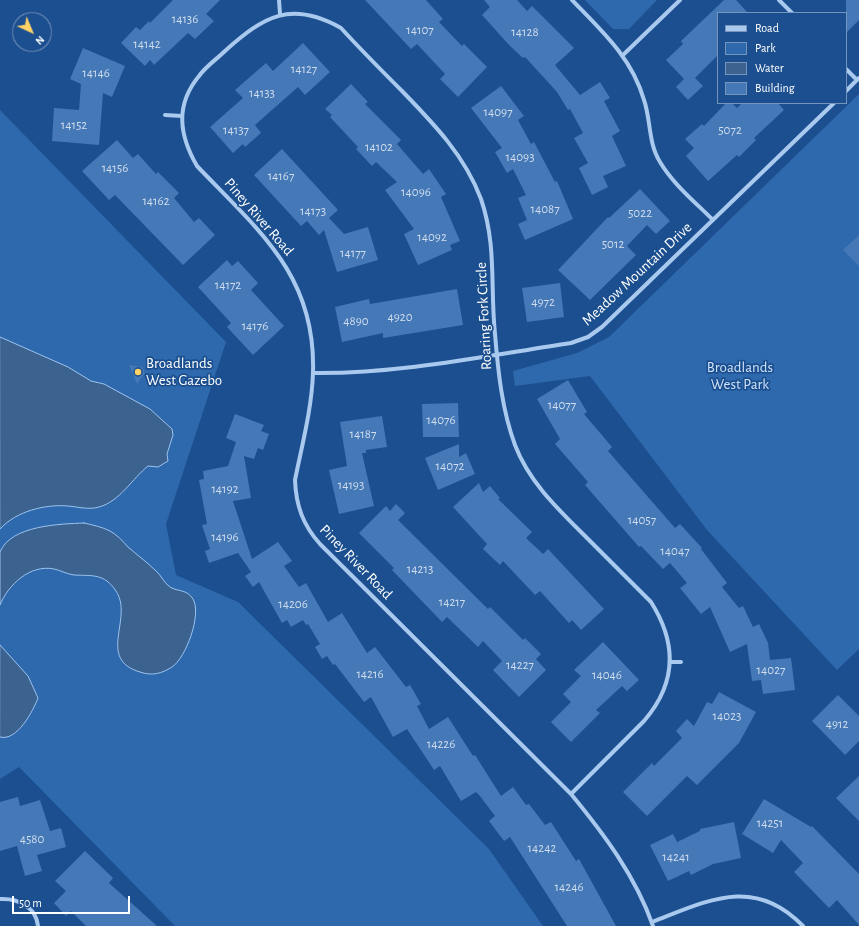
<!DOCTYPE html>
<style>
body{margin:0}
#map{position:relative;width:859px;height:926px;overflow:hidden;background:#1b4f8f;font-family:"Alegreya Sans",sans-serif}
canvas{display:block}
.legend{position:absolute;left:717px;top:12px;width:130px;height:92px;box-sizing:border-box;background:#1b4f8f;border:1px solid #7695bc;margin:0;padding:5px 7px;list-style:none;font-size:12px;color:#fff}
.legend li{display:flex;align-items:center;gap:8px;height:20px}
.legend b{width:20px;border:1px solid #7695bc}
.north{position:absolute;left:12px;top:12px;width:40px;height:40px;box-sizing:border-box;background:#1b4f8f;border:1px solid #7695bc;border-radius:50%;rotate:136deg;font-size:11px;font-weight:700;line-height:16px;text-align:center;color:#fff}
.north::after{content:'';display:block;margin:auto;width:14px;height:18px;background:#ffd166;clip-path:polygon(50% 0,100% 100%,50% 72%,0 100%)}
.scale{position:absolute;left:12px;top:896px;width:118px;height:18px;box-sizing:border-box;border:2px solid #fff;border-top:0;padding-left:5px;font-size:12px;line-height:14px;white-space:nowrap;color:#fff;-webkit-text-stroke:3px #1b4f8f;paint-order:stroke}
</style>
<div id="map">
<canvas width="859" height="926"></canvas>
<ul class="legend">
<li><b style="height:5px;background:#a9c9ee"></b>Road</li>
<li><b style="height:11px;background:#2e69ad"></b>Park</li>
<li><b style="height:11px;background:#3c6290"></b>Water</li>
<li><b style="height:11px;background:#4478b7"></b>Building</li>
</ul>
<div class="north">N</div>
<div class="scale">50 m</div>
</div>
<script>
const context = document.querySelector('canvas').getContext('2d');
context.lineJoin = 'round';
function paint(path, color) { context.fillStyle = color; context.fill(path, 'evenodd'); }
function trace(path, color, width, dash) { context.strokeStyle = color; context.lineWidth = width; context.lineCap = dash ? 'butt' : 'round'; context.setLineDash(dash || []); context.stroke(path); }
function label(font, color, halo, rows, align = 'center') {
  context.font = font + ' "Alegreya Sans",sans-serif'; context.lineWidth = 3.5; context.setLineDash([]); context.textBaseline = 'middle'; context.strokeStyle = halo; context.fillStyle = color; for (const [text, x, y, turn = 0] of rows) {
    context.save(); context.translate(x, y); context.rotate((+turn || 0) * Math.PI / 180); context.textAlign = isNaN(turn) ? turn : align; if (halo) context.strokeText(text, 0, 0); context.fillText(text, 0, 0); context.restore();
  }
}
paint(new Path2D(`
 M585 0H657L629 29H613Z
 M859 94V649L837 670 707 530 590 376 515 386 513 371 577 353 609 337Z
 M0 110 226 342 166 524 176 575 238 602 489 849 543 926H175L19 767 0 779Z`), '#2e69ad');
const water = new Path2D(`
 M0 337 68 367 91 381 104 384 150 409 172 429 173 435 167 454 168 461 158 467 148 466C133 478 119 502 99 507 89 510 79 507 68 506 46 504 16 511 0 529Z
 M84 523C93 525 102 527 110 531 117 535 123 541 128 547 137 555 147 562 156 571 161 575 164 583 170 587 178 592 187 589 193 599 202 614 186 658 172 667 161 674 152 676 140 672 96 659 134 618 116 591 104 573 92 576 74 575 66 574 60 570 54 569 30 564 8 585 0 605 0 594 0 560 0 552 11 525 61 524 84 523Z
 M0 645 28 676 38 698C33 711 17 742 0 737Z`);
paint(water, '#3c6290');
trace(water, '#9cc4f0', 1);
paint(new Path2D(`
 M173 0H220L206 14 214 21 195 39 188 33 154 65 150 60 145 66 121 43 136 27 140 30 149 21 150 23Z
 M365 0H426L443 19 439 22 462 46 464 44 487 67 458 97 440 79 445 74 417 44 411 49Z
 M484 0H517L527 11 532 6 574 48 555 65 580 95 600 82 610 98 604 101 620 131 612 136 626 166 603 176 608 187 592 195 579 168 588 163 574 138 583 133 570 109 568 110 557 92 525 57 523 58 509 45 482 15 490 7Z
 M724 0H736L748 13H718V55L695 78 703 86 688 100 676 87 684 79 666 60 683 44 681 41Z
 M846 0H859V20L846 33Z
 M303 43 330 72 305 95 298 87 255 125 261 133 245 147 243 144 233 153 210 127 243 98 235 90 266 63 273 71Z
 M83 48 125 66 112 97 103 93 99 145 52 141 54 108 79 110 81 84 70 79Z
 M351 84 368 102 365 104 401 140 397 144 423 174 429 169 446 194 441 197 460 241 450 245 452 250 418 265 404 234 414 229 385 190 397 182 376 162 372 166 356 149 358 147 330 117 332 115 325 109Z
 M501 86 524 116 518 120 531 144 534 142 555 182 557 181 573 219 525 240 518 224 527 220 518 198 526 195 513 169 507 173 495 152 502 148 471 108Z
 M726 103H732L737 108 742 103H778L784 110 754 138 756 140 739 157 737 155 708 181 686 156 694 148 685 139 702 124 704 126Z
 M117 140 133 158 138 154 156 174 158 172 179 193 174 198 194 222 199 218 215 235 183 265 115 195 109 200 82 171Z
 M282 149 338 210 329 218 344 234 368 227 378 260 337 272 324 230 319 235 307 221 301 226 254 175Z
 M640 189 670 221 656 234 647 225 627 246 636 255 590 300 558 270 608 217 609 218Z
 M859 235V266L843 250Z
 M227 260 232 266 238 261 258 283 251 290 284 326 253 355 227 327 231 323 198 287Z
 M560 283 564 317 527 322 522 288Z
 M457 289 463 325 383 338V333L342 342 335 307 369 299 370 304Z
 M129 365 142 367 145 373 137 384Z
 M568 380 587 412 584 414 612 447 608 451 675 528 680 524 702 548 701 549 727 583 722 587 739 608 743 606 753 627 759 624 768 643 770 660 791 658 795 690 763 694 761 680 752 681 747 644 730 652 710 607 701 614 680 588 687 583 670 563 663 569 641 546 639 547 585 485 588 482 555 444 560 439 537 399Z
 M458 403 459 437H423L422 404Z
 M235 414 264 425 261 431 269 434 263 450 258 448 254 459 244 456 251 498 233 501 252 559 278 542 292 561 284 566 299 587 306 583 328 622 342 613 367 653 375 647 406 687 410 685 421 704 417 706 429 729 448 717 473 756 475 755 501 796 513 787 526 805 529 804 545 825 551 822 576 861 579 859 616 926H567L510 837 504 841 489 821 495 816 480 796 476 792 461 801 440 766 434 770 407 729 393 737 371 697 364 702 335 664 333 665 327 656 322 659 315 647 320 644 308 624 306 625 303 620 291 627 287 620 282 623 259 582 253 587 245 576 251 572 238 553 209 563 205 551 210 549 202 525 207 524 199 480 204 479 203 471 228 466 236 442 226 438Z
 M382 416 387 447 366 450V453H362L374 506 339 514 329 470 347 466 340 422Z
 M459 444V457L466 453 475 474 438 490 425 458Z
 M479 483 483 492 490 486 500 498 498 499 532 532 526 538 543 554 548 549 604 609 581 630 572 620 569 623 540 591 535 595 503 561 500 565 483 549 487 544 453 507Z
 M396 504 405 513 398 520 488 609 490 607 523 640 525 638 541 654 536 659 546 670 519 697 493 670 502 661 483 641 478 647 447 617 442 622 392 570 394 568 359 533 386 506 390 511Z
 M603 642 639 680 627 691 622 686 596 710 600 713 571 742 551 722 571 702 563 694 581 676 574 670Z
 M719 692 756 712 739 743 697 785 687 776 647 816 623 792 652 763 654 766 682 738 676 731 687 719 694 726 707 702 712 704Z
 M838 695 859 716V741L845 755 812 721Z
 M859 776V821L836 798Z
 M18 797 20 806 40 800 50 831 61 828 66 847 37 855 42 871 25 876 17 846 0 851V802Z
 M764 799 811 827 812 826 859 874V925L837 900 829 908 794 872 803 863 781 840 773 853 742 834Z
 M734 822 741 858 713 864 691 875 689 871 668 881 650 845 673 834 677 842 700 831V829Z
 M85 851 113 878 109 883 157 926H86L71 911 66 916 54 903 66 891 55 881Z`), '#4478b7');
trace(new Path2D(`
 M279 0 280 14
 M572 0C602 31 632 58 644 100 651 120 648 143 660 162 673 184 695 202 713 220
 M779 0 792 13
 M623 55 680 0
 M846 69 857 80
 M846 91 859 78
 M165 115 182 116
 M313 373C399 374 485 356 571 343L588 337 602 327 834 103
 M670 662H681
 M571 794 644 721C677 683 677 643 651 602 629 580 607 558 585 536 558 509 529 482 515 445 502 410 498 371 495 334 490 286 497 246 481 199 465 156 434 124 403 92 382 71 361 50 341 28 291 0 264 16 225 51 217 59 206 66 199 76 175 105 179 135 197 166 258 230 316 275 313 372 312 408 302 445 295 480 296 506 303 525 320 544L571 794C604 834 636 877 653 926
 M0 899C18 898 36 907 38 926
 M652 922C707 901 754 875 803 926`), '#a9c9ee', 4);
for (const [x, y, r, color] of [
 [138,372,4,"#ffd166"]
]) { const dot = new Path2D(); dot.arc(x, y, r, 0, 2 * Math.PI); context.fillStyle = color; context.fill(dot); trace(dot, '#1b4f8f', 1.5); }
label('13px', '#d0dded', null, [
 ["14136",185,19],
 ["14107",420,30],
 ["14128",525,32],
 ["14142",147,44],
 ["14127",304,69],
 ["14146",96,73],
 ["14133",262,93],
 ["14097",498,112],
 ["14152",74,125],
 ["14137",236,130],
 ["5072",730,130],
 ["14102",379,147],
 ["14093",520,157],
 ["14156",115,168],
 ["14167",281,176],
 ["14096",416,192],
 ["14162",156,201],
 ["14087",545,209],
 ["14173",313,211],
 ["5022",640,213],
 ["14092",432,237],
 ["5012",613,244],
 ["14177",353,253],
 ["14172",228,285],
 ["4972",543,302],
 ["4920",400,317],
 ["4890",356,321],
 ["14176",255,326],
 ["14077",562,405],
 ["14076",441,420],
 ["14187",363,434],
 ["14072",450,466],
 ["14193",351,485],
 ["14192",225,489],
 ["14057",642,520],
 ["14196",225,537],
 ["14047",675,551],
 ["14213",420,569],
 ["14217",452,602],
 ["14206",293,604],
 ["14227",520,665],
 ["14027",771,670],
 ["14216",370,674],
 ["14046",607,675],
 ["14023",727,716],
 ["4912",837,724],
 ["14226",441,744],
 ["14251",770,823],
 ["4580",32,839],
 ["14242",542,848],
 ["14241",676,857],
 ["14246",569,887]
]);
label('15px', '#fff', '#1b4f8f', [
 ["Piney River Road",259,217,49],
 ["Meadow Mountain Drive",637,274,-43],
 ["Roaring Fork Circle",484,316,-93],
 ["Piney River Road",356,562,46]
]);
label('15px', '#fff', '#1b4f8f', [
 ["Broadlands",146,363],
 ["West Gazebo",146,380]
], 'left');
label('15px', '#cfe3fa', '#1b4f8f', [
 ["Broadlands",740,367],
 ["West Park",740,384]
]);
</script>
